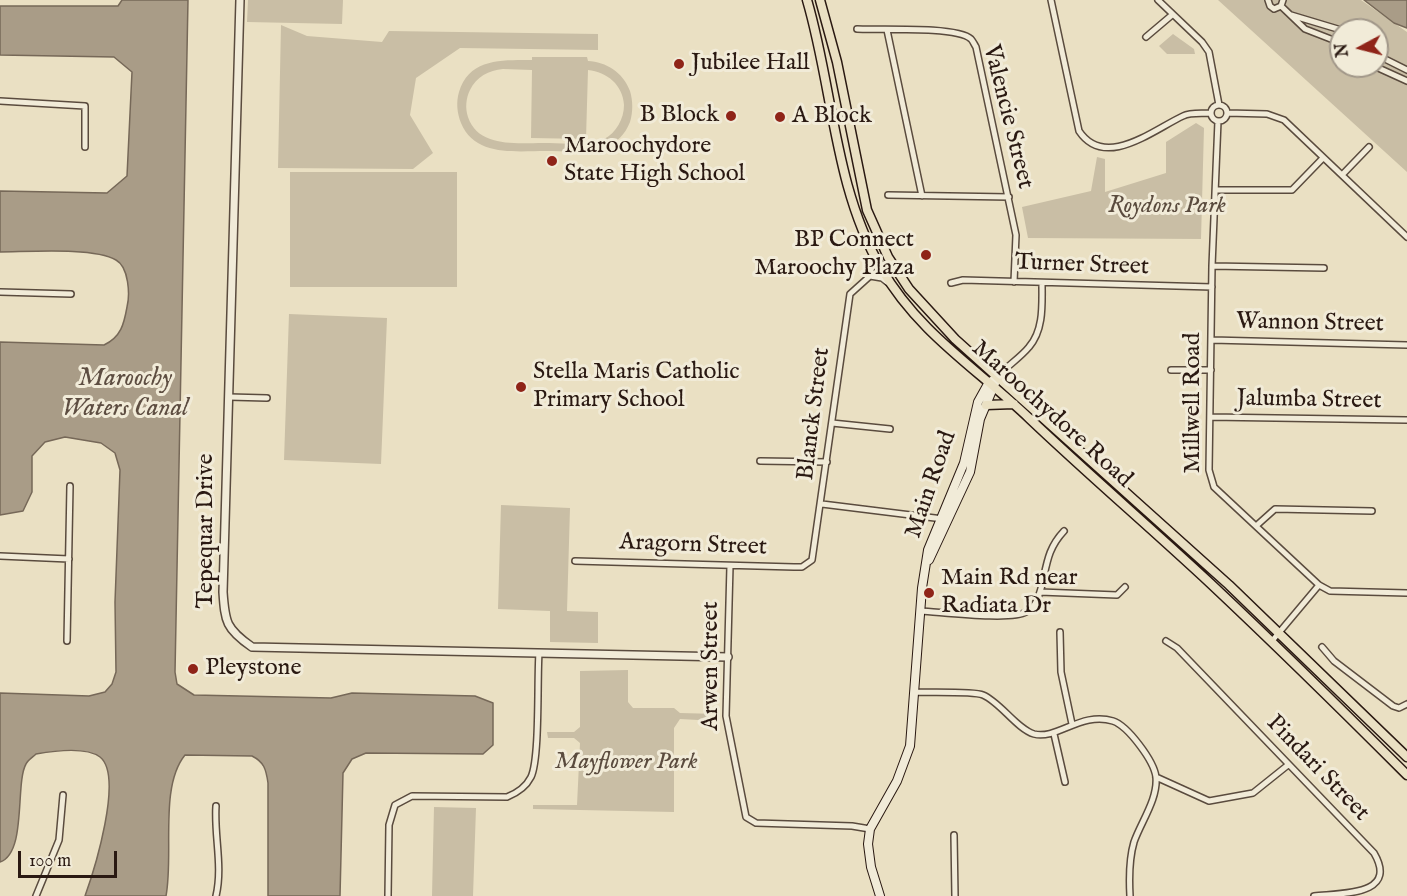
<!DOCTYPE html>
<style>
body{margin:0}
#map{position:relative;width:1407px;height:896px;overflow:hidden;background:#eae0c3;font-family:"IM FELL English",serif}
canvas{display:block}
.north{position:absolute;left:1329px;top:18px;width:60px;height:60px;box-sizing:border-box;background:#f1ebd8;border:2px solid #a19789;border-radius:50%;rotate:263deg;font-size:16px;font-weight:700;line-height:24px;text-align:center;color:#2a1912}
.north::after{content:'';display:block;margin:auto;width:21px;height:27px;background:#8f2418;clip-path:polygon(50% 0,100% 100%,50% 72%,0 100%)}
.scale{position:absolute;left:18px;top:851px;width:99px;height:27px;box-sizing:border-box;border:3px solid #2a1912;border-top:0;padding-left:8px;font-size:18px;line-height:21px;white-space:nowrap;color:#2a1912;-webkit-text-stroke:4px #f1ebd8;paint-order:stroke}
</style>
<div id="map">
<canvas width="1407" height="896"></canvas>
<div class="north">N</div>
<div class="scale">100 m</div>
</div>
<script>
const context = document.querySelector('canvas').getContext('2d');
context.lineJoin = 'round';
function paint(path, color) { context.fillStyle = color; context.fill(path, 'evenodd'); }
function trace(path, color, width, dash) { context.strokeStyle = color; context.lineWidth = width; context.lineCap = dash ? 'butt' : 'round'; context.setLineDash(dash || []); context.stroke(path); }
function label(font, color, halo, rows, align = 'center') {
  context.font = font + ' "IM FELL English",serif'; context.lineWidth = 6; context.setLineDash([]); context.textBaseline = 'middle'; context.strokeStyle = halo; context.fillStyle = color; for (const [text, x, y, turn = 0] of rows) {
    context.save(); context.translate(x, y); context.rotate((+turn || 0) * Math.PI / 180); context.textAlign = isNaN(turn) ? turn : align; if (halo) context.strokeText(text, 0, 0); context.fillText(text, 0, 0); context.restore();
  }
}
paint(new Path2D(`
 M248 0H343L342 24 247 22Z
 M1218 0H1361L1407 32V172ZM1341 30H1377V66H1341Z
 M281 25 307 36 382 42 389 31 598 34V50L460 48 416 78 410 115 433 153 413 169 278 168Z
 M1173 34 1194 49 1195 54H1167L1159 46Z
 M532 57H587L588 61C606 62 623 72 630 91 633 101 633 112 630 122 616 158 577 151 546 151 516 151 475 157 461 123 457 113 456 102 459 92 469 58 503 60 532 60ZM503 69 532 70 531 138 586 139 588 70C607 72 623 85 624 105 624 119 616 133 604 139 588 147 566 143 549 143 522 142 479 150 468 117 465 108 466 98 470 90 476 77 489 70 503 69Z
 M1196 123 1204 128 1201 239 1028 238 1022 207 1091 191 1097 157 1105 159V192L1166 173V142Z
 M290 172H457V287H290Z
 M289 314 387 318 381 464 284 460Z
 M501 505 570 508 567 611 598 612V643L550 642V611L498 609Z
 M628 670V702L633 708H674L680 713 718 714 717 721 680 719 674 728V812L533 809V805H577L580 743 574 738H548L547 732H574L580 727V671Z
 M434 807 476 808 473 896H432Z`), '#c9bea5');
const water = new Path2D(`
 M122 0H188L175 672 177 684 194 695 331 698 352 693 475 696 493 703V745L483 754 366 753 352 759 343 773 340 896H268V783C266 769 264 762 252 756L185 755C159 787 174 854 166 896H85C94 871 124 776 100 757 85 746 53 751 36 754 33 757 28 760 26 764 15 783 27 853 0 862V693L89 696 105 692 112 684 116 672 115 602 120 470 115 453 101 443 65 437 45 442 32 456V492L23 511 0 515V342L104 345C121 337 124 324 127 307 130 295 129 267 116 260 94 247 27 252 0 252V191L107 193 127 176 132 72 114 57 0 55V6H118Z
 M1364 0H1407V28L1394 23Z`);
paint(water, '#a99c87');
trace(water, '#766858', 1.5);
const minor = new Path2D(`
 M1051 0 1079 131C1105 170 1153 130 1183 116 1191 112 1202 114 1211 113
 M1158 0 1202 42 1209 52 1219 105
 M1268 0 1270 6 1274 9 1281 6 1283 0
 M1281 6 1305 29 1341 43
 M1291 15 1341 30
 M857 29C879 30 957 26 971 39 973 41 974 44 976 47L1016 235 1014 282
 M887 30 922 196
 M1146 37 1172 15
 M1377 55 1407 70
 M1374 66 1407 81
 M0 101 85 106V147
 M1211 113a8 8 0 1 1 16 0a8 8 0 1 1-16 0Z
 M1227 113 1267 114 1284 120 1407 237
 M1218 121 1212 266 1209 470 1214 487 1319 585 1330 591 1407 593
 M1342 175 1369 147
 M1216 190H1292L1323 158
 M888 195 1009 197
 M1212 266 1324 268
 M870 276 882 278 887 282
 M951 283 963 280 1212 287
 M0 292 71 294
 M1212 340 1407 345
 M1171 370H1211
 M997 377C1007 366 1020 358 1029 347 1044 330 1042 304 1042 283
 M229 397 267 398
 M1210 417 1407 420
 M832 423 890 429
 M760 461 827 462
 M822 504 943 519
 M1256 526 1275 509 1372 511
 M0 556 69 559
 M575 561 794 567H802L812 560 850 294 870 276 874 255
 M730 566 726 716 746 817 756 823 852 826 870 829
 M1040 592 1117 595 1125 587
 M921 611C941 612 1012 621 1026 612 1036 607 1039 596 1042 585 1047 563 1048 548 1064 531
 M1060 632 1061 672 1072 724
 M67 641 70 486
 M1166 641 1177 648 1374 853C1399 896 1341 893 1314 896
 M1272 641 1319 585
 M1322 647 1334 661 1393 706 1399 708 1407 704
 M915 692C929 693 973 691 983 695 1000 702 1017 729 1034 734 1057 740 1082 711 1113 721 1128 726 1154 761 1156 777 1158 799 1141 822 1134 842 1129 859 1129 878 1130 896
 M1054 734 1065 782
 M1156 777 1209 801 1253 793 1288 765
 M954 835 955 896
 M36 896 59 840 63 795
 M216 896C223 866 214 836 216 806
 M388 896 389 825 395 805 412 796 507 797C517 793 526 787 531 777 540 758 537 679 539 653`);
const tertiary = new Path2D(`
 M240 0 223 592C225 622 226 629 252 647L728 657`);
const secondary = new Path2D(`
 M929 560 970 472 980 419 996 381
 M880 896 871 867 868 844 870 829 897 781 910 746 922 588 928 550 964 463 978 402 988 384 997 377`);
const primary = new Path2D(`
 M807 0C833 88 834 187 881 268 919 334 978 369 1030 419 1089 475 1151 528 1210 583 1277 646 1342 710 1407 775
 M820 0 837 62 867 210 888 257 909 289 955 339 1229 585 1407 757
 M986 405 1014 404`);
trace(minor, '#5a4b3e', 8);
trace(tertiary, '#5a4b3e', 10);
trace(secondary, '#2a1912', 10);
trace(primary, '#2a1912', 11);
trace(minor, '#f1ebd8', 5);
trace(tertiary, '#f1ebd8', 7);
trace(secondary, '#f1ebd8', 8);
trace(primary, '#eae0c3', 8);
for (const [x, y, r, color] of [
 [679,64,6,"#8f2418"],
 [731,116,6,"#8f2418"],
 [780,117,6,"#8f2418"],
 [552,161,6,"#8f2418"],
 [926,255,6,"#8f2418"],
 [521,387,6,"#8f2418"],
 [929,593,6,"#8f2418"],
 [193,669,6,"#8f2418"]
]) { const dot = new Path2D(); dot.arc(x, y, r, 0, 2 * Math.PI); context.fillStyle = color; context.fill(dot); trace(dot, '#f1ebd8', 2); }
label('24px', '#2a1912', '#f1ebd8', [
 ["Jubilee Hall",691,64],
 ["B Block",719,116,"right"],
 ["A Block",792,117],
 ["Maroochydore",564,147],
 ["State High School",564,175],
 ["BP Connect",914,241,"right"],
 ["Maroochy Plaza",914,269,"right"],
 ["Stella Maris Catholic",533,373],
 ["Primary School",533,401],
 ["Main Rd near",941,579],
 ["Radiata Dr",941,607],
 ["Pleystone",205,669]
], 'left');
label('24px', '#2a1912', '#f1ebd8', [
 ["Valencie Street",1007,117,76],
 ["Turner Street",1082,266,2],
 ["Wannon Street",1310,324,1],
 ["Jalumba Street",1309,401,1],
 ["Millwell Road",1194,403,-90],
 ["Blanck Street",815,414,-83],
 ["Maroochydore Road",1051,415,42],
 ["Main Road",932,485,-71],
 ["Tepequar Drive",207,531,-90],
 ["Aragorn Street",693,546,2],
 ["Arwen Street",712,666,-90],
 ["Pindari Street",1317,769,46]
]);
label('italic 24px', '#5a4b3e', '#f1ebd8', [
 ["Roydons Park",1167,207],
 ["Mayflower Park",626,763]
]);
label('italic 26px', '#5d4d41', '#f1ebd8', [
 ["Maroochy",125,380],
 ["Waters Canal",125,410]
]);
</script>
